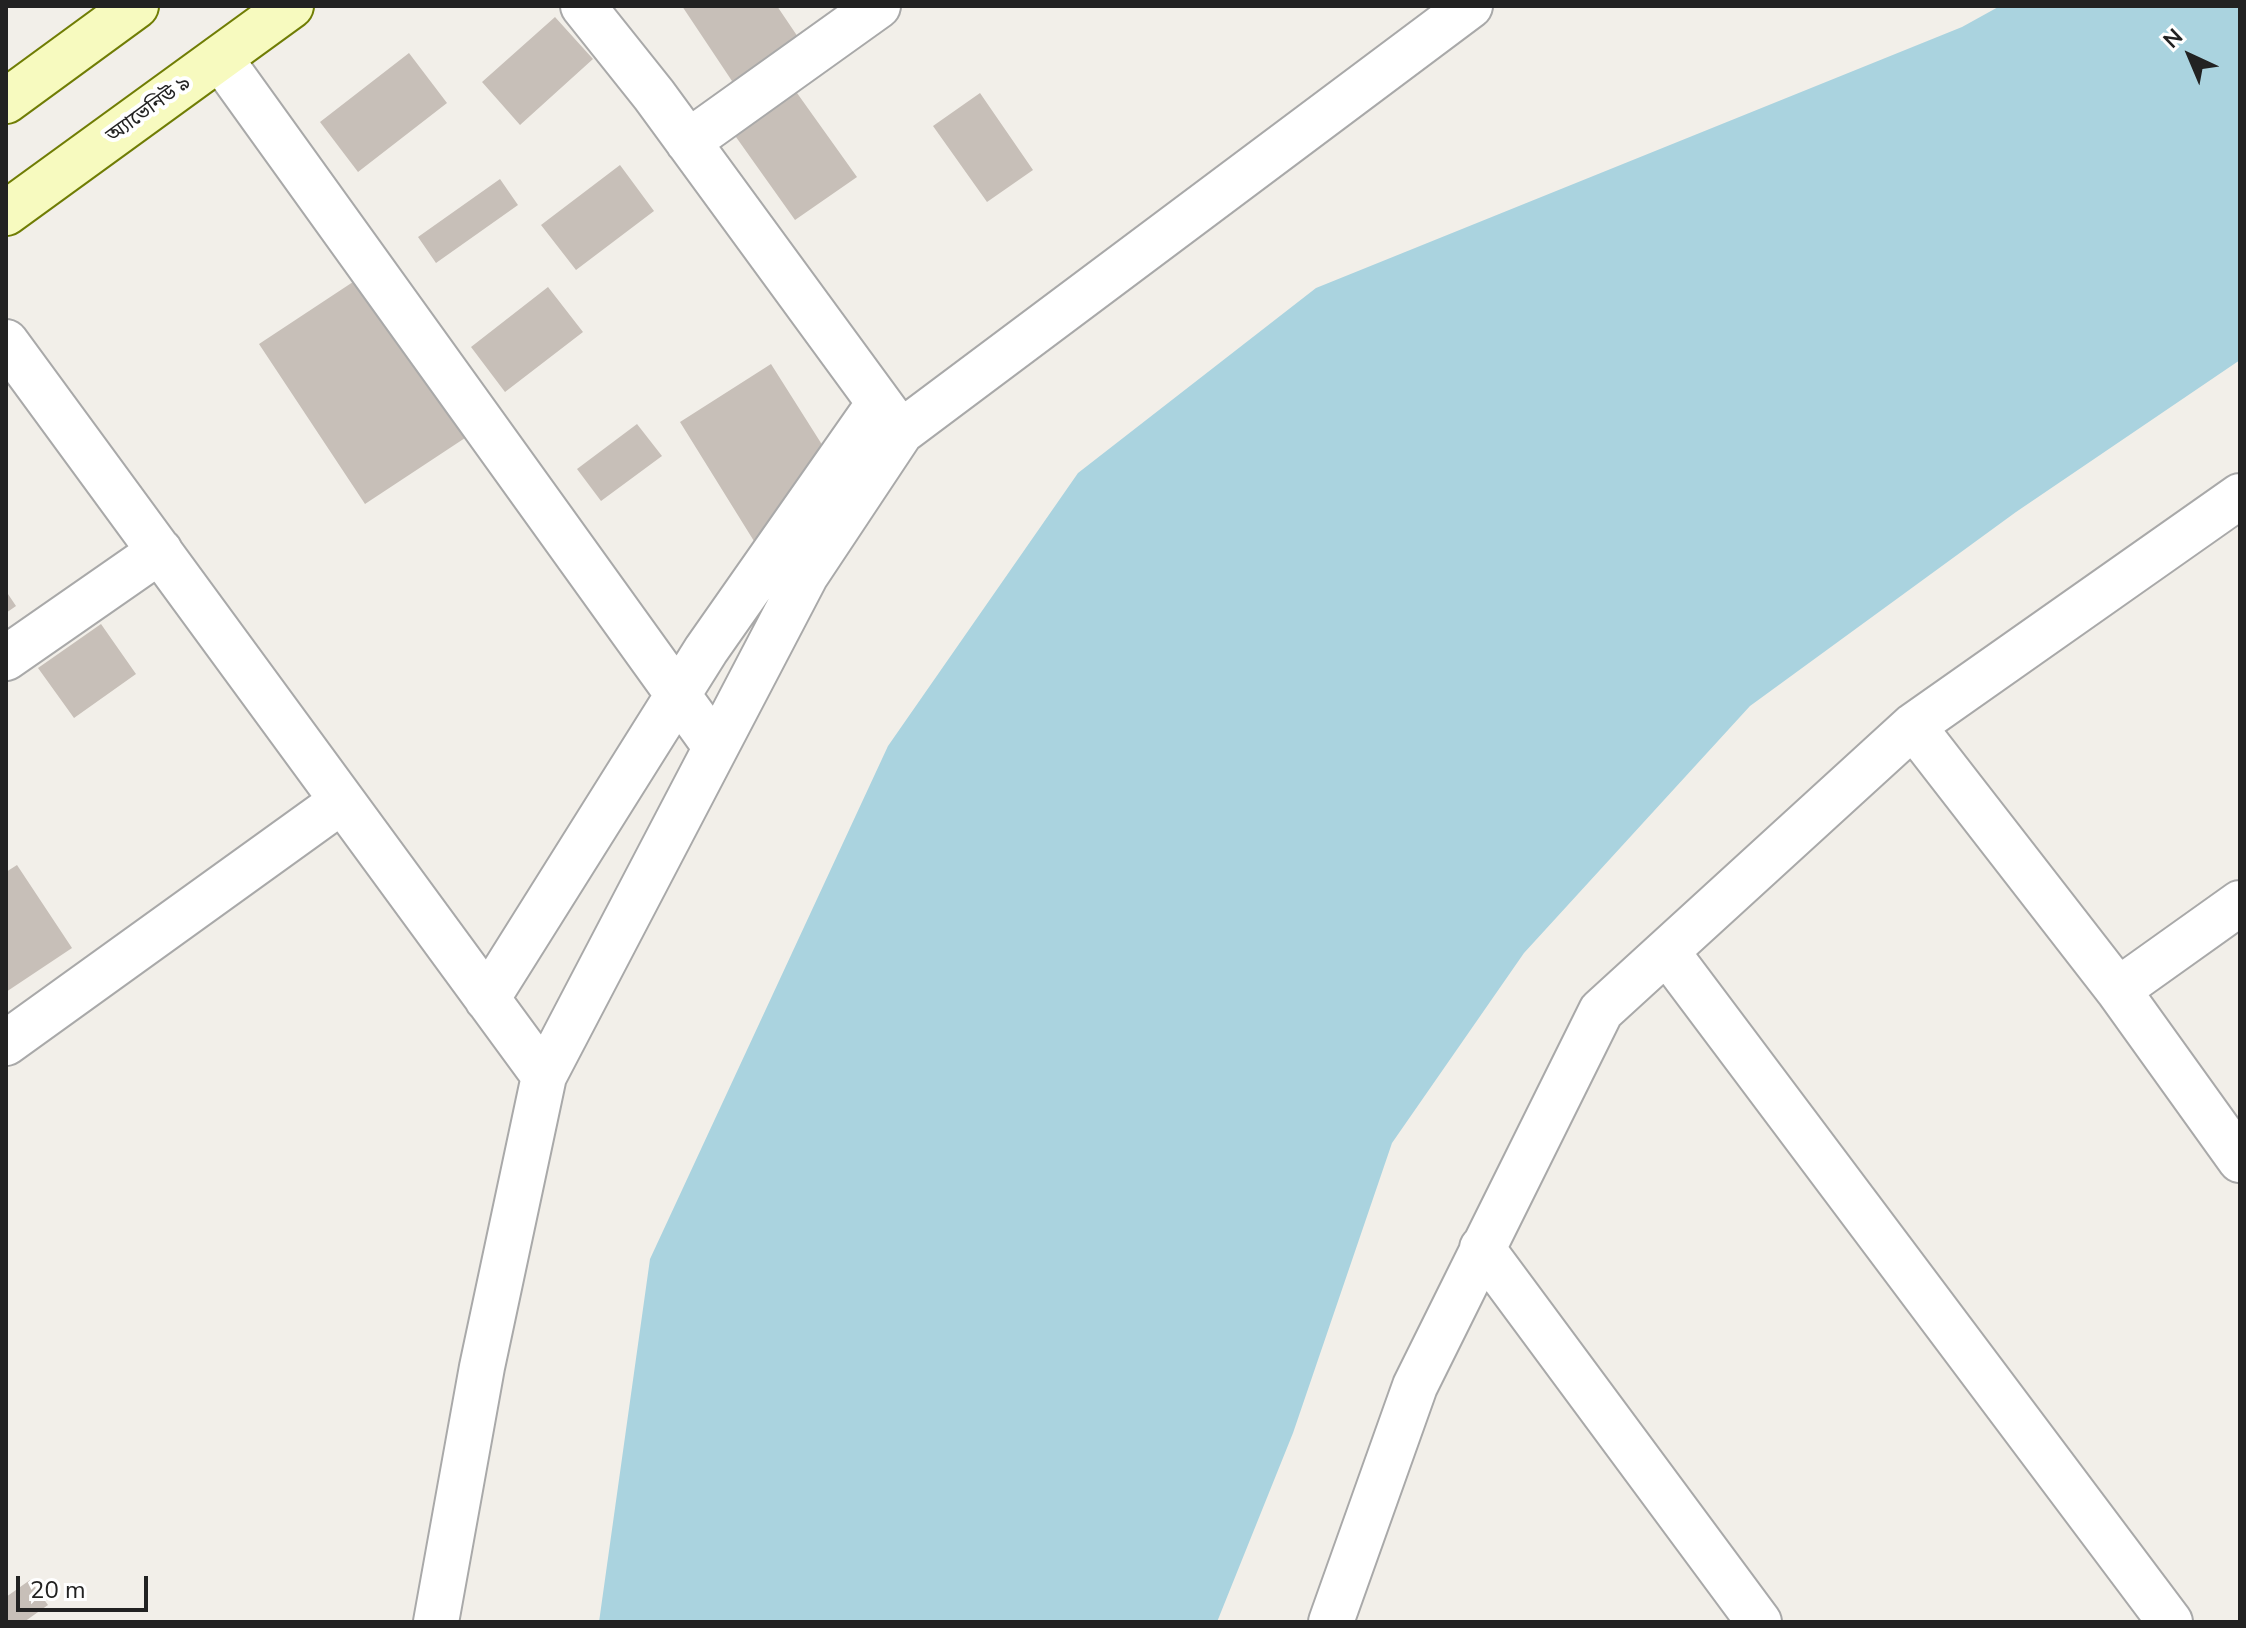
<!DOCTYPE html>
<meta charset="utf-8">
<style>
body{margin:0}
#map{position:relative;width:2246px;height:1628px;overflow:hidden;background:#f2efe9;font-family:"Nunito Sans",sans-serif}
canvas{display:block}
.frame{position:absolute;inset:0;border:8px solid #222;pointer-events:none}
.north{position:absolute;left:2150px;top:16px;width:80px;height:80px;-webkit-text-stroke:6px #fff;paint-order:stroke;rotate:316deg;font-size:22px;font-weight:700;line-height:32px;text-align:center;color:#222}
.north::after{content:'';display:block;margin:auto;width:28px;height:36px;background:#222;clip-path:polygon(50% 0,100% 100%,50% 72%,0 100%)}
.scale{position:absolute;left:16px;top:1576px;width:132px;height:36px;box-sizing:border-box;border:4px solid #222;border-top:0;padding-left:10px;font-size:24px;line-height:28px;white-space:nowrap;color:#222;-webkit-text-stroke:6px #fff;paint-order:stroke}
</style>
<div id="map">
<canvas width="2246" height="1628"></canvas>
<div class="frame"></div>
<div class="north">N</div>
<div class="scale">20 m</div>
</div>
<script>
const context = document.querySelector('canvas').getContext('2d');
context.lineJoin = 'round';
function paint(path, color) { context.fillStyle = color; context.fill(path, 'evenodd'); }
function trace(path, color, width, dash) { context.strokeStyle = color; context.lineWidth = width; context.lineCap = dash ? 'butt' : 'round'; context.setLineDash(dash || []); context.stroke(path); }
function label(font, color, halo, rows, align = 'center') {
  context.font = font + ' "Nunito Sans","Noto Sans Bengali",sans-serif'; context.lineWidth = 8; context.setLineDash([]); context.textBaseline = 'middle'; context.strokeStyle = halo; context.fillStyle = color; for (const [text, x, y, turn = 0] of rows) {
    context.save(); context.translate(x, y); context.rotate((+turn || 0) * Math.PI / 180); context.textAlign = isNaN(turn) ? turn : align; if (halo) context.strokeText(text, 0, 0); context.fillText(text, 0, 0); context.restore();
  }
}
paint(new Path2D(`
 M2000 6H2240V360L2016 512 1750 706 1524 953 1392 1143 1293 1433 1217 1622H599L650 1259 888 746 1078 473 1316 288 1962 27Z`), '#aad3df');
paint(new Path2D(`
 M682 6H777L800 40 734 84Z
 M555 17 593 59 520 125 482 82Z
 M409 53 447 103 358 172 320 122Z
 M792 86 857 177 795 220 731 130Z
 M980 93 1033 170 987 202 933 126Z
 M620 165 654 211 576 270 541 225Z
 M500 179 518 205 436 263 418 237Z
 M359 278 465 438 365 504 259 344Z
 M548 287 583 332 505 392 471 347Z
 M771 364 833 462 762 554 680 422Z
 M637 424 662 456 601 501 577 469Z
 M6 591 16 606 6 613Z
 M101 624 136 674 74 718 38 668Z
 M17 865 72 948 6 992V872Z
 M30 1580 48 1605 24 1622H6V1597Z`), '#c7bfb8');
const street = new Path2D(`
 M583 6 654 95 897 427
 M220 58 714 745
 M688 142 878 6
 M6 342 544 1076
 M6 658 160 551
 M1913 726 2118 990 2240 903
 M1667 952 2170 1622
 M2118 990 2240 1160
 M487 999 706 650 879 403
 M6 1043 342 801
 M1482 1248 1759 1622
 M436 1622 482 1367 544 1076 806 575 901 432 1470 6
 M1331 1622 1415 1386 1601 1011 1913 726 2240 496`);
const secondary = new Path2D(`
 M6 101 136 6
 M6 213 291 6`);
trace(street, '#a9a9a9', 48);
trace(secondary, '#707d05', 48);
trace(street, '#fff', 44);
trace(secondary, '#f7fabf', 44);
label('20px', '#222', '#fff', [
 ["অ্যাভেনিউ ৯",149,110,-36]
]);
</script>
